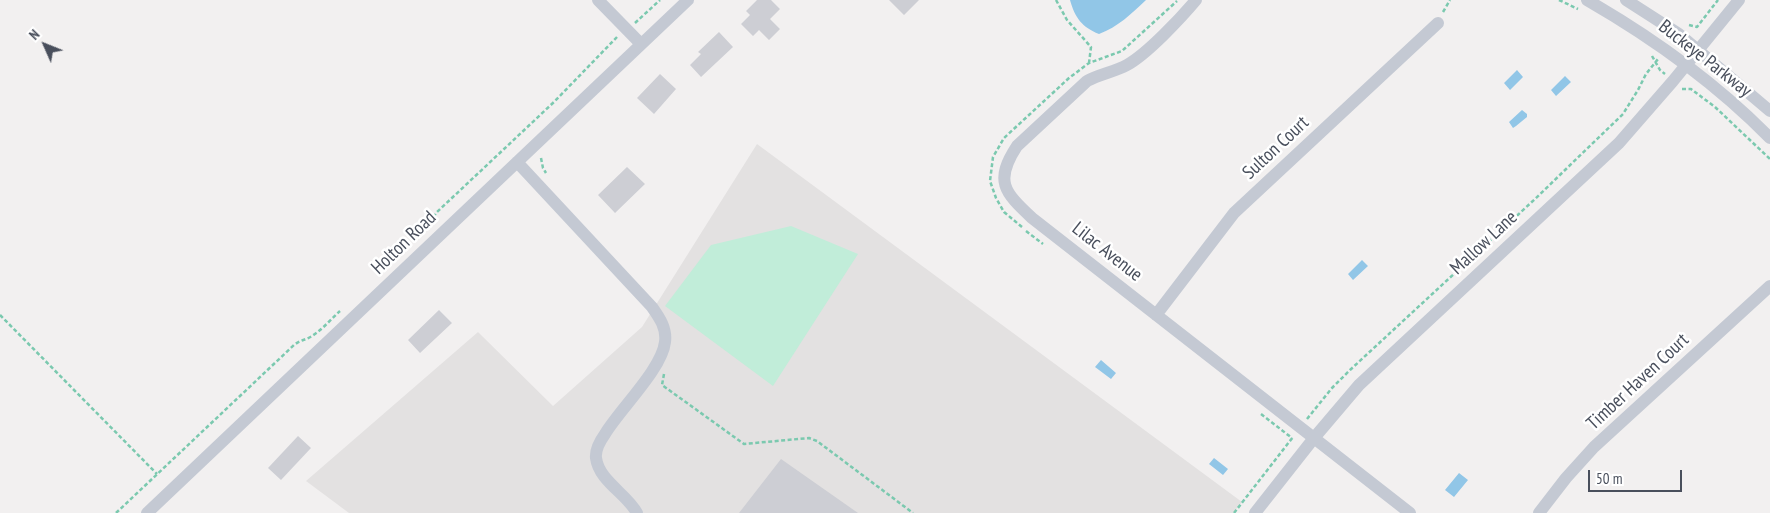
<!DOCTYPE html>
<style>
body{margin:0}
#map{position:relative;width:1770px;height:513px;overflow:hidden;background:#f2f0f0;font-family:"PT Sans Narrow",sans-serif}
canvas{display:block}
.north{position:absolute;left:20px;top:20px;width:50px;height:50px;-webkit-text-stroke:4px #fff;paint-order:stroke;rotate:314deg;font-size:14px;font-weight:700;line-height:20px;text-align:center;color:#494f5c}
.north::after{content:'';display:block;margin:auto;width:18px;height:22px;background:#494f5c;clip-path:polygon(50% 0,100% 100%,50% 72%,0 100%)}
.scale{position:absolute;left:1588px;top:470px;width:94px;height:22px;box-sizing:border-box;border:2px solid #494f5c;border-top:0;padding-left:6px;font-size:15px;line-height:18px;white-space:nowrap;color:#494f5c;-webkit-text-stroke:4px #fff;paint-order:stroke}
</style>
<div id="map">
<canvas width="1770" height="513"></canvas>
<div class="north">N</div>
<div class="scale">50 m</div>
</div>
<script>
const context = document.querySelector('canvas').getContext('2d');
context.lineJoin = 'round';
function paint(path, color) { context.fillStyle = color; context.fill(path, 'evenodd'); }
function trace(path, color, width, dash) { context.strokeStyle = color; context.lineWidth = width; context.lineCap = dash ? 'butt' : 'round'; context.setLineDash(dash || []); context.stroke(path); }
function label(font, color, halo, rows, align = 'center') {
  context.font = font + ' "PT Sans Narrow",sans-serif'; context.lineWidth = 5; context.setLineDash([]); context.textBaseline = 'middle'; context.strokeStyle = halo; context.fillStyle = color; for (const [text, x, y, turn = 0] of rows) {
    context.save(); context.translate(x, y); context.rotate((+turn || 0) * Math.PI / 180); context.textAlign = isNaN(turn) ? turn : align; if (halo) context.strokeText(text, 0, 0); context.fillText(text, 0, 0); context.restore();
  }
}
paint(new Path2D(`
 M757 144 1242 502 1233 513H349L306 481 478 332 553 406 642 327Z`), '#e3e1e1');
paint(new Path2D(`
 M791 226 858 254 773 386 665 306 711 245Z`), '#c1edd9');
paint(new Path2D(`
 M1070 0H1146C1131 14 1118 27 1099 34 1082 27 1075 18 1070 0Z
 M1517 70 1523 77 1510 90 1504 83Z
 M1565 76 1571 82 1556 96 1551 90Z
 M1522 110 1527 114V117L1516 126 1513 128 1509 122Z
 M1362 260 1368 266 1353 280 1348 274Z
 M1101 360 1116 373 1111 379 1095 367Z
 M1214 458 1228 469 1223 475 1209 464Z
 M1459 473 1468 480 1454 497 1445 490Z`), '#91c6e7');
paint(new Path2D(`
 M757 0H771L780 9 770 19 780 29 769 40 759 30 753 36 741 24 750 15 746 11Z
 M889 0H919L904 15Z
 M719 32 733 47 701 77 690 65 701 54 698 52Z
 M660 74 676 89 654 114 637 98Z
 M627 167 645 184 615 213 598 195Z
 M439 310 452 323 420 353 408 340Z
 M298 436 311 448 281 480 268 468Z
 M781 459 858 513H739Z`), '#cdced4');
trace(new Path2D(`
 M1056 0 1067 20 1091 47 1089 63
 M1559 0 1578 9
 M1443 12 1450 0
 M635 23 660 0
 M1689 25 1697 27 1718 0
 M1652 56 1660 70 1665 74
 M1682 89H1691L1715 107 1770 159
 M541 158 543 168 546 173
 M1022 227 1004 212 996 198 990 181 993 157 1004 138 1069 78 1089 63 1122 51 1177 1
 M1026 231 1043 244
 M422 233 437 212 554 102 617 37
 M0 315 157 474
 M664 374 662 385 744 444 809 438 817 441 913 513
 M1261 414 1292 438
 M1307 419 1332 388 1350 370 1535 199 1623 114 1638 90 1646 74 1658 59
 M116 513 294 345C300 340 306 340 312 336 323 329 331 319 340 311
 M1234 513 1293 437`), '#7bc9af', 2.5, [4, 2.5]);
trace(new Path2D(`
 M598 0 641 44
 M1196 0C1181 18 1147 54 1127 65 1114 72 1100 74 1087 81L1017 146C994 181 1004 192 1032 218L1410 513
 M1587 0C1653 38 1716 83 1770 138
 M1626 0 1679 34 1770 111
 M517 162 652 307C659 317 667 328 665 342 662 369 620 409 605 434 600 441 595 449 596 458 599 481 627 494 637 513
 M1156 315 1234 213 1438 23
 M147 513 688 0
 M1255 513 1314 438 1359 385 1619 143 1673 81 1739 0
 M1539 513 1566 478 1594 447 1770 286`), '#c4c9d3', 12);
label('19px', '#494f5c', '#fff', [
 ["Buckeye Parkway",1705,59,38],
 ["Sulton Court",1276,148,-43],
 ["Holton Road",404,243,-44],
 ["Mallow Lane",1484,243,-43],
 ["Lilac Avenue",1107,252,38],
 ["Timber Haven Court",1638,382,-43]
]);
</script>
